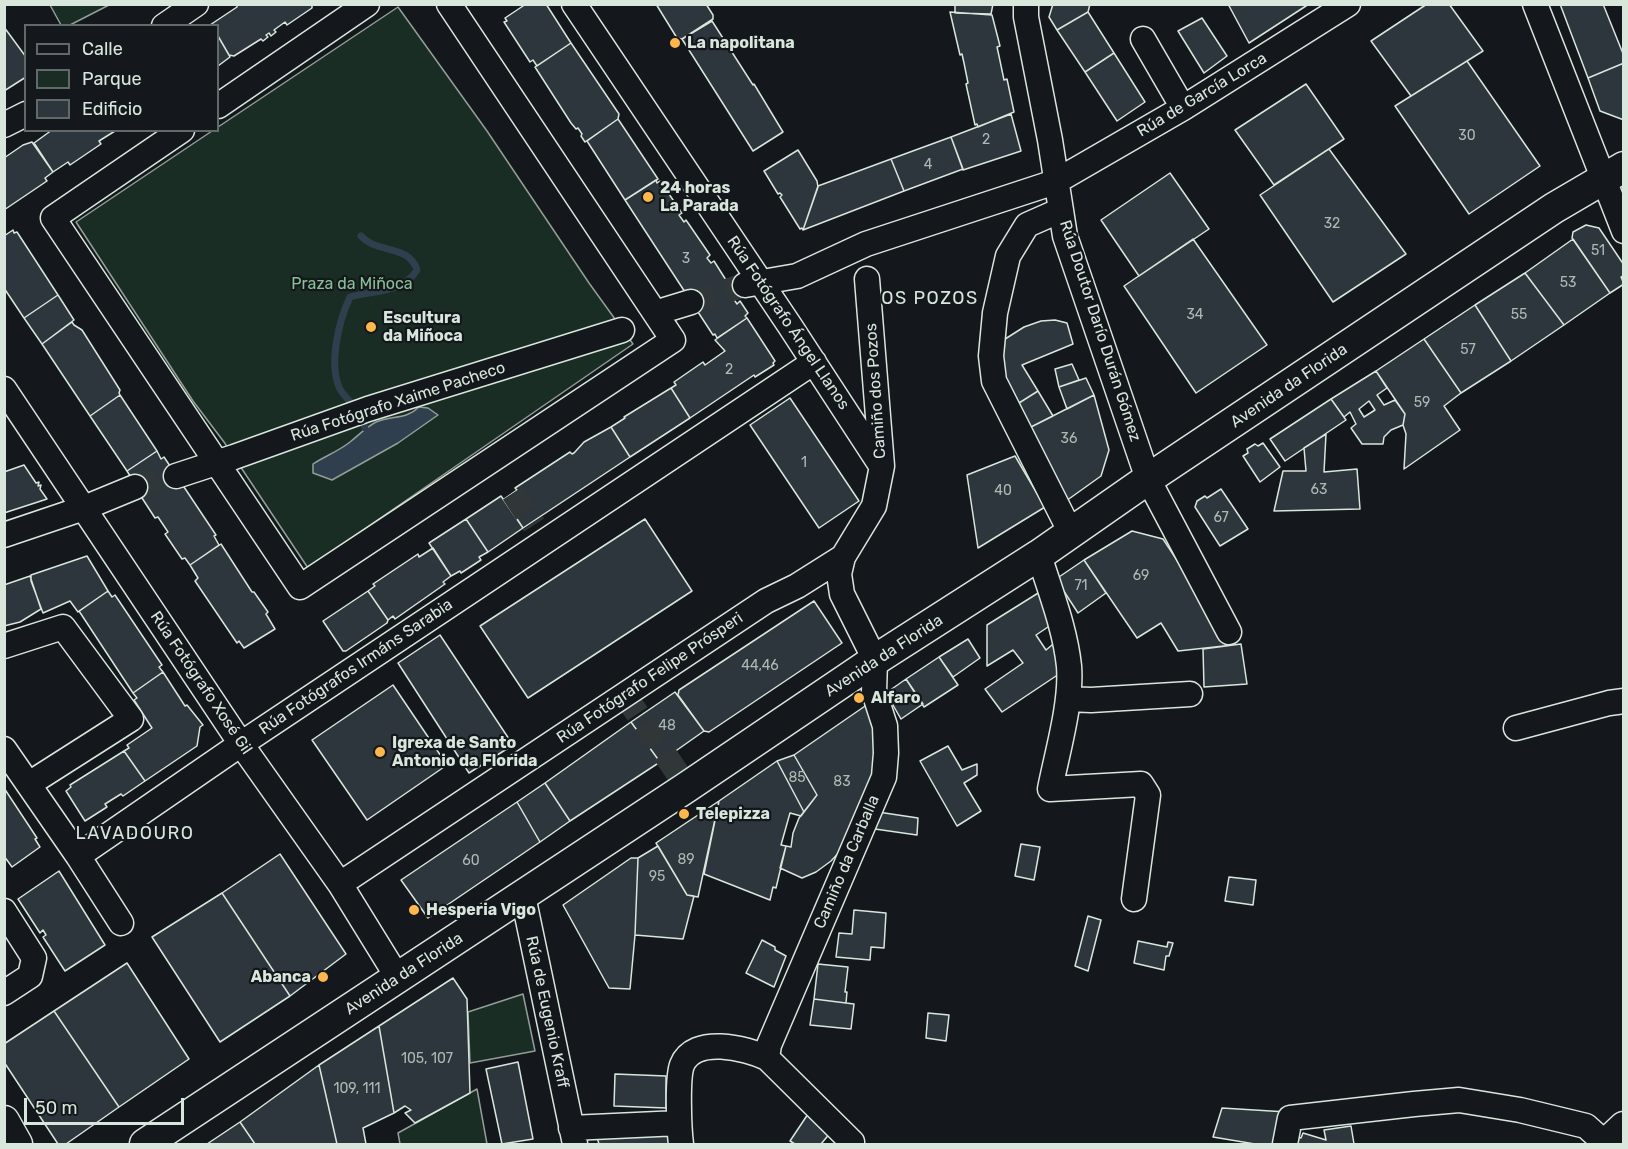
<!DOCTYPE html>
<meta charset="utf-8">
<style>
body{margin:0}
#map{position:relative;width:1628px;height:1149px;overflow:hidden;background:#14181c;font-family:Rubik,sans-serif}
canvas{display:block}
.frame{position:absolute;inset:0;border:6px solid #d8e6dc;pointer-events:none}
.legend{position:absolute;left:24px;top:24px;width:195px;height:108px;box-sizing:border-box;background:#14181c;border:2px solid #626a69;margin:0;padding:8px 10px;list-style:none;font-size:18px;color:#d8e6dc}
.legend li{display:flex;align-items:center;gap:12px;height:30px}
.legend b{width:30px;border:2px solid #626a69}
.scale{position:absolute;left:24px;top:1098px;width:160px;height:27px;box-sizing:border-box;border:3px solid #d8e6dc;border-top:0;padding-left:8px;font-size:18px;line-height:21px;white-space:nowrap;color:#d8e6dc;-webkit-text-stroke:4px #14181c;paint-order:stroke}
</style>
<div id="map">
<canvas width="1628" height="1149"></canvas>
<div class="frame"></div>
<ul class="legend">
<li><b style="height:8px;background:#14181c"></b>Calle</li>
<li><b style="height:16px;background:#1a2d24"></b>Parque</li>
<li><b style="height:16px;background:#2c363c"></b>Edificio</li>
</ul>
<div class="scale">50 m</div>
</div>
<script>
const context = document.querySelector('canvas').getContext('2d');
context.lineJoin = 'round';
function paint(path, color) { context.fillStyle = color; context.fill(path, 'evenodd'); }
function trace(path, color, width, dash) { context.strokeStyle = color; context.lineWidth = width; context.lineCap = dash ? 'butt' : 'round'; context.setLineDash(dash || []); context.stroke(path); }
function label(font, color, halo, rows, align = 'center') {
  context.font = font + ' Rubik,sans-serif'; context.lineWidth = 4.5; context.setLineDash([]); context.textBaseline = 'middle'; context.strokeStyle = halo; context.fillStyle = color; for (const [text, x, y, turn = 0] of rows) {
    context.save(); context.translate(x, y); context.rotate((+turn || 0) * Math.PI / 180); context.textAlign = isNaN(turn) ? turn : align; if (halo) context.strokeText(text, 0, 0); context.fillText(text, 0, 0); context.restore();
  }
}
const green = new Path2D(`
 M50 5H109L70 25H61Z
 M398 7 487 131 589 283 633 344 308 568 224 442 193 401 76 222 212 131 218 130V127Z
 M523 994 535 1051 470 1063 468 1012Z
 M477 1089 487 1144H400L398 1133Z`);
paint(green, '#1a2d24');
trace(green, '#939e99', 1.5);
const water = new Path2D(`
 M419 407 428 408 438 415 398 443 332 480 313 473V464C325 456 339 451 350 442 359 435 365 428 376 422 392 415 406 420 419 407Z`);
paint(water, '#2f3f4d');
trace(water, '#939e99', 1.5);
trace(new Path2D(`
 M361 236C377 254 409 244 417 270 402 294 374 290 350 297 339 320 328 365 340 389 344 397 353 403 358 411 361 416 363 422 365 428`), '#2f3f4d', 7);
const building = new Path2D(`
 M312 4V8L287 25 285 22 274 30 276 32 271 36 269 33 266 35 268 37 263 41 261 39 234 56 229 55 218 36V26L210 25 237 7V4Z
 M526 4H546L571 43 537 66 533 60 530 62 504 22 507 21 505 18Z
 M656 4H706L713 15V19L682 39 677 38Z
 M955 4H993L991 14 955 13Z
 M1053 4H1090L1088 12 1057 30 1049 17Z
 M1228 4H1309L1249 43Z
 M1427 4H1449L1483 51 1411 96 1371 41Z
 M1560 4H1603L1624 56V63L1588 78Z
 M950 12 992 15 1000 46 997 47 999 56 1004 80 1007 79 1014 112 978 127 977 124 975 125 966 84 968 83 964 63 962 54 960 55Z
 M1088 12 1114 53 1085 72 1057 30Z
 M1202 18 1227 56 1204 73 1178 31Z
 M712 21 753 85 754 84 783 132 753 151 682 39Z
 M4 27 26 57V77L4 91Z
 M218 36 230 57 218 66Z
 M571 43 619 114 618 119 585 142 581 136 582 134 578 128 576 129 571 123 535 67Z
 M1114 53 1145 102 1117 121 1085 72Z
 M1467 61 1540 166 1469 214 1395 106Z
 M1624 63V120L1600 111 1588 78Z
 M1306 84 1344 139 1274 185 1235 130Z
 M1011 114 1021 151 963 170 951 137Z
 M618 119 658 179 625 200 587 141Z
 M52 130H114L115 131 99 141 101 144 70 165 68 162 53 172 34 143Z
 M951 137 963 169 904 191 891 159Z
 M32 142 53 172 45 178 47 181 4 210V158L23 145Z
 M1329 149 1406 254 1333 302 1260 195Z
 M798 150 817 181 818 187 803 230 802 228 800 229 780 197 782 195 780 193 778 194 764 171Z
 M891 159 904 191 803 230 818 186Z
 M1170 173 1209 229 1139 276 1101 220Z
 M656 180 657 183 660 181 682 213 679 215 684 222 686 220 710 255 707 258 711 263 714 261 736 296 734 298 735 301 737 304 740 301 748 313 745 316 747 318 717 338 715 334 713 335 625 200Z
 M1586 225 1599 228 1624 265V275L1621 277 1624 284 1610 293 1572 238 1573 232Z
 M13 230 14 233 17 232 58 295 24 318 4 288V236Z
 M1193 239 1267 345 1196 393 1124 286Z
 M1573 239 1610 293 1564 325 1525 273Z
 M1525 273 1564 325 1511 361 1475 305Z
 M58 295 74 320 42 344 24 318Z
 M1475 305 1511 361 1461 393 1424 339Z
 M747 318 775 361 773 363 774 365 755 377 754 375 690 418 671 388 676 385 674 382 703 362 705 365 725 351 715 340Z
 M1055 320 1067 323 1073 344 1022 365 1038 391 1019 403 1002 374V341L1024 327 1041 321Z
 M72 322 74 325 82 330 120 390 119 393 120 395 90 416 42 344Z
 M1424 339 1461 393 1444 406 1460 430 1404 469 1406 434 1403 425 1405 414 1376 371Z
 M1072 364 1079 380 1059 387 1055 369Z
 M1376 371 1387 388 1377 395 1384 405 1395 400 1405 414 1403 425 1391 430 1384 437 1383 444H1362L1351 428 1356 424 1350 412 1344 417 1331 399ZM1369 401 1375 410 1364 417 1359 409Z
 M1086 378 1094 395 1067 409 1059 387Z
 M671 388 690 418 630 457 611 427 625 418 624 417Z
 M1038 391 1053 416 1027 429 1019 403Z
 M120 395 157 451 127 471 90 416Z
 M1094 395 1109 450 1101 476 1066 501 1027 429Z
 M790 398 859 501 819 528 750 425Z
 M1331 399 1346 420 1285 461 1270 439Z
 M611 427 630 457 523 528 504 499 517 490 515 488 570 452 572 454 574 453 584 442Z
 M1326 434 1324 472 1357 469 1360 509 1274 511 1283 471H1306L1304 448Z
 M1263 443 1280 467 1260 482 1243 456 1248 453 1247 449 1255 444 1258 446Z
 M157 451 161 459 164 457 216 535 214 536 219 545 190 565 185 558 182 559 165 534 168 532 158 517 155 518 131 481 132 479 127 471Z
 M1015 456 1045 507 978 548 967 475Z
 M24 465 36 483 39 482 38 486 41 485 40 489 47 499 4 513V472Z
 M1221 489 1248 529 1220 546 1195 507 1197 501 1205 496 1207 498Z
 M501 496 523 528 488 552 466 519Z
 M466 519 488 552 479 557 481 560 461 573 460 571 451 576 429 543Z
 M645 519 692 591 528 698 480 626Z
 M1132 531 1163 539 1233 645 1178 651 1161 623 1137 638 1084 560Z
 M221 544 252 592H254L268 612 266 614 275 629 244 648 239 641 237 643 195 581 198 578 190 565Z
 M433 548 451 576 443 582 445 584 395 619 393 616 388 620 368 591 375 586 373 584 418 554 419 557Z
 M87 556 108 591 78 612 70 601 43 613 31 581V575Z
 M1084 560 1106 593 1078 613 1056 579Z
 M30 576 41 609 20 622 4 626V585Z
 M1043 590 1054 623 1036 635 1046 650 1058 640 1065 670 1002 712 985 689 1023 663 1013 650 987 666V625Z
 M108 591 112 597 115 595 162 665 159 667 163 672 133 693 79 611Z
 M368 591 388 620 387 623 346 651H343L323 621Z
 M814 601 842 643 709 732 704 731 678 695 679 690Z
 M440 635 513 745 469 773 398 663Z
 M968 639 980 658 953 677 939 657Z
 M1241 644 1247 684 1204 687 1203 649Z
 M939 657 958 685 924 707 906 679Z
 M163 672 185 706 187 705 203 725 200 727 197 746 145 781 124 751 129 748 127 745 152 728 134 700 137 698 133 693Z
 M906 679 923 704 901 719 886 693Z
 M393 685 447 765 367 820 312 740Z
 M675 692 704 731 660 762 631 722Z
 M868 704 879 738 871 792 844 847 831 861 816 872 802 878 780 868 786 846 791 847 793 833 799 818 817 795 794 755Z
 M631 722 660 762 570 821 545 783Z
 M948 746 962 770 977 764V775L964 783 981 811 957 826 920 761Z
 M124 751 145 781 123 796 121 794 105 804 107 807 85 821 66 791 71 787 70 785Z
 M794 755 817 795 804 812 777 761Z
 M777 761 804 812 801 816 790 813 781 845 786 846 776 888 773 887 770 900 704 874 719 801Z
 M545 783 570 821 540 842 517 802Z
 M4 788 37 838 35 839 40 847 12 867 4 856Z
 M719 801 698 897 687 895 656 843Z
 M517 802 540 842 428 918 401 880Z
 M878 812 918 818 917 835 875 829Z
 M1021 844 1040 847 1034 880 1015 876Z
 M658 846 687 895 694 896 683 939 635 935 638 858Z
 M280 854 346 954 290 996 222 893Z
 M631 858H638L635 935 630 989 609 988 563 905Z
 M59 871 105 945 65 971 43 937 46 935 43 930 40 933 18 899Z
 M1229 877 1256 880 1253 905 1225 901Z
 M222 893 290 996 220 1042 152 937Z
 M854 910 886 913 884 948 871 947 870 960 836 957 839 933 852 934Z
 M1088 916 1101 920 1088 971 1075 966Z
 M762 940 775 947V950L786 956 774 987 746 973Z
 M1138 941 1167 947 1168 942 1173 943 1169 956H1166L1164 970 1134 963Z
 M127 963 189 1059 119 1107 54 1011Z
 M818 964 848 967 845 992H847L846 1003 814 999Z
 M453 978 467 999 470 1093 415 1123 405 1113 411 1110 405 1106 394 1113 379 1026Z
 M814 999 854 1004 851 1029 810 1025Z
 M54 1011 119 1107 66 1144H58L4 1062V1044Z
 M928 1013 949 1015 946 1041 926 1038Z
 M379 1026 394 1113 363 1128 366 1144H337L319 1065Z
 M518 1062 533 1139 502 1144 486 1069Z
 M319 1065 337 1144H255L240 1122Z
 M615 1074 666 1076V1108L614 1106Z
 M1222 1108 1287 1112 1279 1144H1255L1213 1137Z
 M810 1111 831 1132 821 1144H795L790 1141Z
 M240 1122 255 1144H207Z
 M1351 1126 1354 1144H1292L1293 1136 1301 1138 1303 1133 1326 1140 1324 1130Z
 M596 1134 673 1136V1144H599Z`);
paint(building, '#2c363c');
trace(building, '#d8e6dc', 1.5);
trace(new Path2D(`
 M691 302 745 285
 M135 487 176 476
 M513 493 534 525
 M624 694 687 787`), '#313739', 24, [24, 12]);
const minor = new Path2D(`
 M574 4 790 326 880 464
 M1026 4V17L1050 140 1065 236 1148 479 1229 632
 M1535 4 1624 231
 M164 26 196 4
 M1143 39 1183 108
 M218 106 367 4
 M4 125 26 114
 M182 130 53 218 300 587 673 340 449 4
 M1061 210 1027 225 1008 256 995 313 991 356 994 381 1071 533
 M745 285 797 276 866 244 1055 182 1183 108 1348 4
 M655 313 691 302
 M4 389 241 744 340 884 398 978
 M176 476 234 457 368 409 622 330
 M4 535 84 508 135 487
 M1039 555C1050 591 1065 628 1069 666 1072 703 1057 753 1050 789L1141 784 1148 795 1134 899
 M4 646 63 627 131 719 29 784
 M1068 699 1091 700 1190 694
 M1516 728 1609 703 1624 701
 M4 749 78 856 121 923
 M78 856 241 744 814 362
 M340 884 766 601 797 586 843 557
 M523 896 575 1144
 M4 911 34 958 30 976 4 993
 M571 1128 679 1123
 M681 1144C679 1129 677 1078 682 1065 694 1035 746 1048 767 1058
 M852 1144V1142L767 1058 769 1045 884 777 886 753 885 726 874 692 875 660 842 594 839 574 843 557 874 506 882 466 867 279
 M1285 1144 1290 1118 1414 1104 1459 1100 1520 1110 1586 1126 1606 1144`);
const major = new Path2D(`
 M4 1121 17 1144
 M145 1144 687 787 875 660 1039 555 1148 479 1554 208 1624 167
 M1606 1144 1624 1127`);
trace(minor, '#d8e6dc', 27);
trace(major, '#d8e6dc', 33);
trace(minor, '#14181c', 24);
trace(major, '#14181c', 30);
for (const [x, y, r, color] of [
 [675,43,6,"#ffb74d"],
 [648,197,6,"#ffb74d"],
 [371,327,6,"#ffb74d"],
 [859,698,6,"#ffb74d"],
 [380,752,6,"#ffb74d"],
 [684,814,6,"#ffb74d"],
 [414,910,6,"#ffb74d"],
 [323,977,6,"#ffb74d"]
]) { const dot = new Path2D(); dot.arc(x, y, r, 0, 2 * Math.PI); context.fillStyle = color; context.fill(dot); trace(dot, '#14181c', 2); }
label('14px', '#adbab4', null, [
 ["30",1467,136],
 ["2",986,140],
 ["4",928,165],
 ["32",1332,224],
 ["51",1598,251],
 ["3",686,259],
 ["53",1568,283],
 ["34",1195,315],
 ["55",1519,315],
 ["57",1468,350],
 ["2",729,370],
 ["59",1422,403],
 ["36",1069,439],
 ["1",804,463],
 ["63",1319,490],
 ["40",1003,491],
 ["67",1221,518],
 ["69",1141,576],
 ["71",1081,586],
 ["44,46",760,666],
 ["48",667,726],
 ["85",797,778],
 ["83",842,782],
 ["89",686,860],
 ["60",471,861],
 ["95",657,877],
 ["105, 107",427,1059],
 ["109, 111",357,1089]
]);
label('bold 16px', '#d8e6dc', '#14181c', [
 ["La napolitana",687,43],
 ["24 horas",660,188],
 ["La Parada",660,206],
 ["Escultura",383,318],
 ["da Miñoca",383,336],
 ["Alfaro",871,698],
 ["Igrexa de Santo",392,743],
 ["Antonio da Florida",392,761],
 ["Telepizza",696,814],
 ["Hesperia Vigo",426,910],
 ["Abanca",311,977,"right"]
], 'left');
label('16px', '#d8e6dc', '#14181c', [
 ["Rúa de García Lorca",1202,95,-31],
 ["Rúa Fotógrafo Ángel Llanos",788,323,56],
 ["Rúa Doutor Darío Durán Gómez",1100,331,72],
 ["Avenida da Florida",1289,386,-34],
 ["Camiño dos Pozos",876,391,-94],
 ["Rúa Fotógrafo Xaime Pacheco",398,402,-18],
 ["Avenida da Florida",884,656,-33],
 ["Rúa Fotógrafos Irmáns Sarabia",356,667,-34],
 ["Rúa Fotógrafo Felipe Prósperi",650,678,-34],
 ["Rúa Fotógrafo Xosé Gil",201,683,56],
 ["Camiño da Carballa",847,862,-67],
 ["Avenida da Florida",404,974,-33],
 ["Rúa de Eugenio Kraff",547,1012,78]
]);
label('16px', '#8ac095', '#14181c', [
 ["Praza da Miñoca",352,284]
]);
context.letterSpacing = '1.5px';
label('18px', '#d8e6dc', '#14181c', [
 ["OS POZOS",930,299],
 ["LAVADOURO",135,834]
]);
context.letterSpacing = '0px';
</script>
